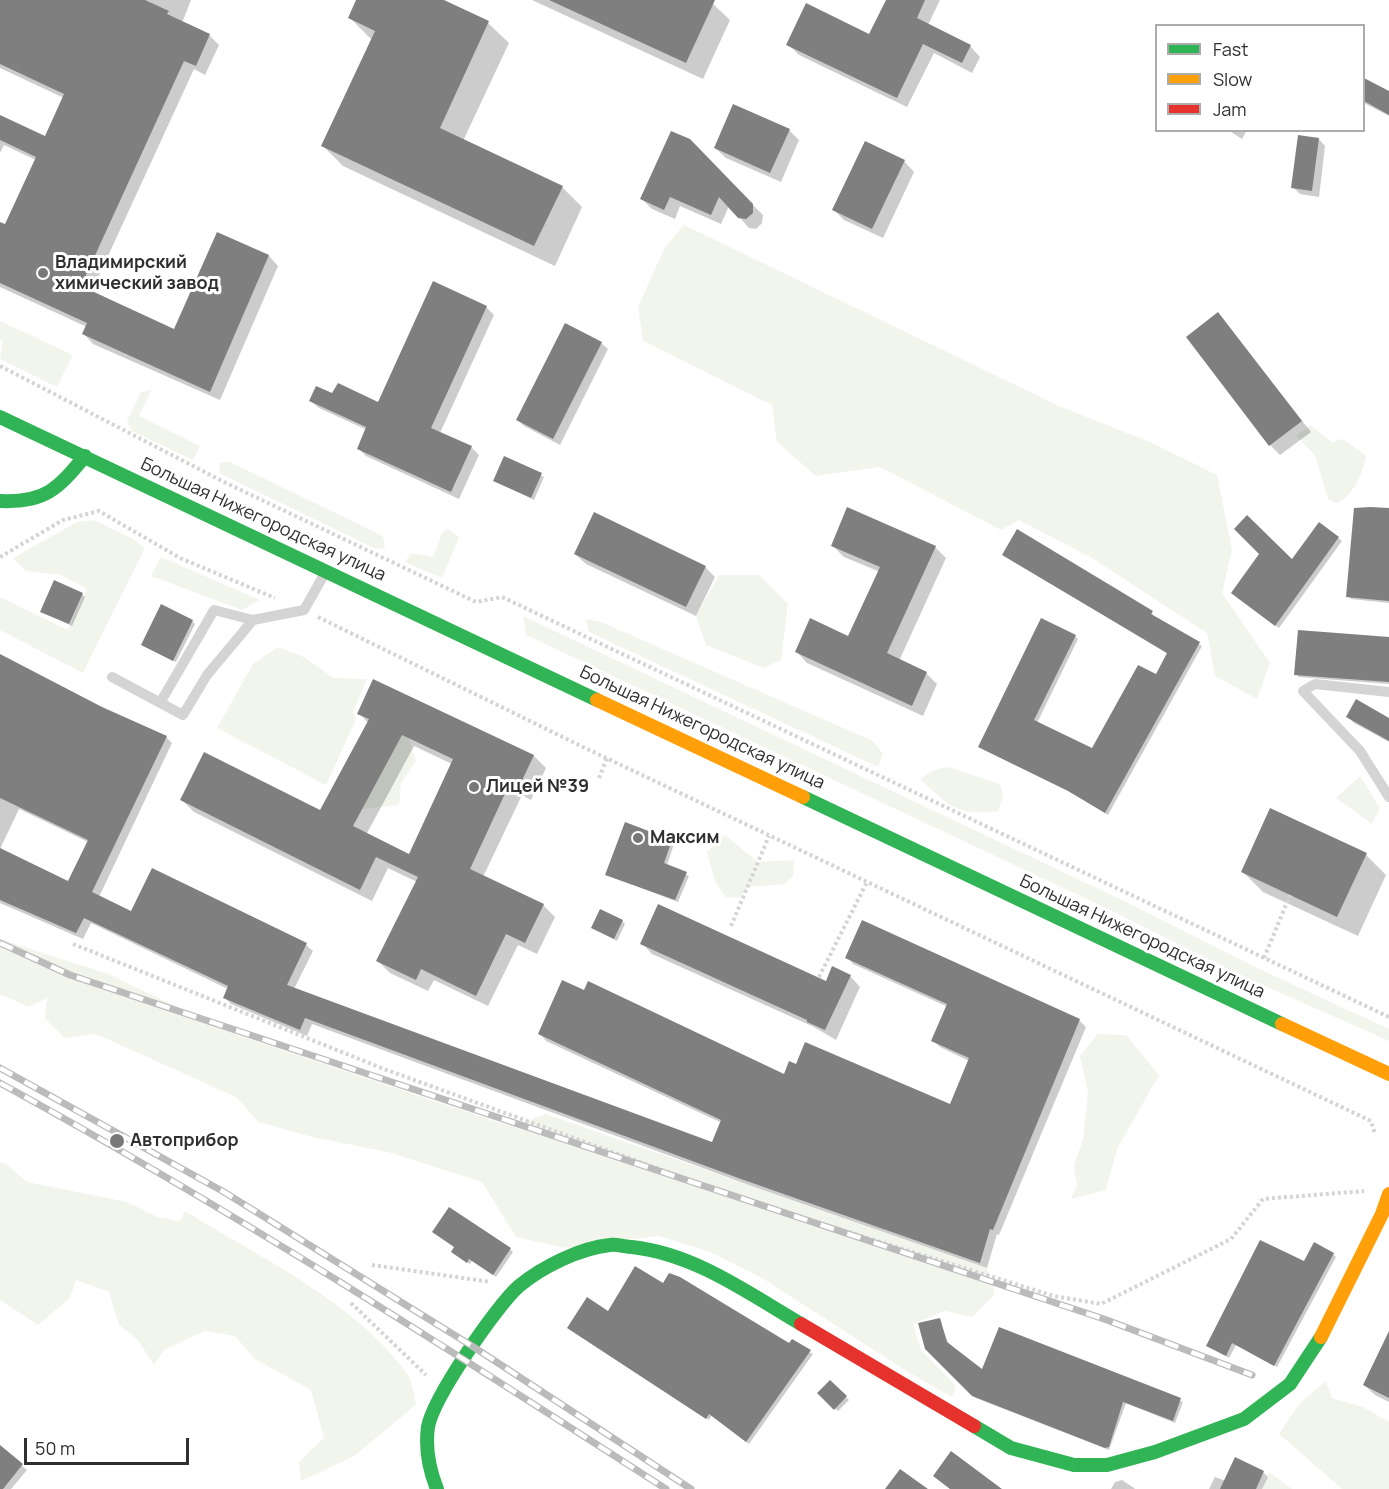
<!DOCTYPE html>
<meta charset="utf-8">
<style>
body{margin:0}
#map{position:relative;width:1389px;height:1489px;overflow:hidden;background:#fff;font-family:Manrope,sans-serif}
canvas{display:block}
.legend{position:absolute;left:1155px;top:24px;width:210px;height:108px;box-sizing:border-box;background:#fff;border:2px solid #acacac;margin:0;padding:8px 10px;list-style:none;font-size:18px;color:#2f2f2f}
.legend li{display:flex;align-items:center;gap:12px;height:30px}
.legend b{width:30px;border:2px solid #acacac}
.scale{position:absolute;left:24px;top:1438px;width:165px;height:27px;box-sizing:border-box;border:3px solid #2f2f2f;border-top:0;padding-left:8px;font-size:18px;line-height:21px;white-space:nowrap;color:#2f2f2f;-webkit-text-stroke:4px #fff;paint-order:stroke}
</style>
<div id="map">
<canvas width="1389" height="1489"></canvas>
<ul class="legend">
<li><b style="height:8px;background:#30b455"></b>Fast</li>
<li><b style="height:8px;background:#ff9f0a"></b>Slow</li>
<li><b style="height:8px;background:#e5322d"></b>Jam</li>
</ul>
<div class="scale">50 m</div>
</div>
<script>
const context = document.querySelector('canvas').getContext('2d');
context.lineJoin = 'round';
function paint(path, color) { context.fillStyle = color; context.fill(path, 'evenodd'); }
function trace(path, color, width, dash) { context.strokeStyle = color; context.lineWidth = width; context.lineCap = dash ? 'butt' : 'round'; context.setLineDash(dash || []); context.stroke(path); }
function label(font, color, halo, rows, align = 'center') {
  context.font = font + ' Manrope,sans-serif'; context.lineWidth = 6; context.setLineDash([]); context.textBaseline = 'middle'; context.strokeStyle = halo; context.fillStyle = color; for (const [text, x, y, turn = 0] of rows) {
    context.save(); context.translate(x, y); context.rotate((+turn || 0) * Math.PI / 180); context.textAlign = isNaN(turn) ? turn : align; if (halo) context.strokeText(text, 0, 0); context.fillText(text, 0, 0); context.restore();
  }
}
paint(new Path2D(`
 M684 225 1059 406 1152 443 1217 475 1232 550 1222 593 1270 663 1257 699 1215 676 1207 633 1092 558 1019 520 1001 530 880 467 816 476 777 442 772 405 643 341 638 307 665 247Z
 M0 321 73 355 57 387 0 359 3 341 0 339Z
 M152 389 139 416 200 446 193 460 132 431 127 421 140 393Z
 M1310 425 1332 442 1343 439 1366 456C1363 473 1353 497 1336 503L1328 499 1315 455 1296 436Z
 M230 462 383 536 385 548 376 549 219 473 220 463Z
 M94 520 133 539 145 548 83 673 0 630V597L68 630 87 589 61 575 26 571 13 558 77 522Z
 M448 529 459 537 442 578 405 562 411 553 433 557 442 533Z
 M161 557 260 600 242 610 151 576Z
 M719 575H759L788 604 781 660 763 668 706 645 696 616Z
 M523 616 1124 901 1257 968 1389 1029V1041L1249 979 1110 910 526 635Z
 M586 619 601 622 873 741 883 754 878 767 589 632Z
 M278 647 306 658 333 678 367 679 353 712 356 719 326 785 217 728 253 664Z
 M381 725 409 738 416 761 401 783 399 805 362 809Z
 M948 767 1000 784 1003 797 998 811C956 816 950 806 920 779L934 770Z
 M1360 776 1380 808 1372 824 1336 798Z
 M725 835 758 862 794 860 793 876 785 884 748 887 739 898 725 897 715 881 707 852Z
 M0 939 108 974 237 1035 512 1127 546 1114 987 1268 995 1294 972 1317 945 1311 913 1324 921 1350 956 1386 952 1397 908 1372 762 1278 710 1252 659 1236 565 1248 516 1237 482 1182 388 1152 312 1137 259 1122 236 1097 96 1034 65 1038 45 1019 47 998 29 1007 0 994Z
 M1098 1034 1126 1035 1159 1075 1117 1149 1106 1190 1071 1199 1077 1185 1074 1165 1083 1140 1088 1093 1080 1056Z
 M0 1163H5L27 1182 127 1202 157 1217 180 1221 185 1211C259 1257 357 1303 408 1375 413 1383 414 1396 416 1405L354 1456 301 1481 299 1462 324 1438 311 1390 255 1359 235 1336 205 1331 165 1349 154 1365 137 1339 119 1325 109 1292 76 1280 70 1298 38 1325 0 1300Z
 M1326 1381 1332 1398 1363 1407 1389 1422V1489H1342L1279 1434 1299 1404Z
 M1269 1472 1292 1489H1262Z`), '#f2f5ec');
paint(new Path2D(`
 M0 0H191L182 23 210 36 219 45 205 75 194 69 91 293 175 331 218 234 269 256 278 266 220 400 93 344 84 334 87 327 0 287V223L5 226 36 160 4 145 0 153V117L45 138 64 98 0 68Z
 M358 0H440L488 23 509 43 463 141 562 187 582 207 555 266 343 166 323 146 372 40 350 18Z
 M532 0H705L713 4 730 20 703 79Z
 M887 0H940L928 25 970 46 980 57 972 73 934 53 907 107 799 55 788 44 870 36Z
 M1364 79 1389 93V116L1364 103Z
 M789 130 799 140 781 182 726 158 715 148Z
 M1228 130H1247L1242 139Z
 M1319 139 1325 146 1319 197 1300 194 1293 187Z
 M689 141 763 215 762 223 756 229 749 228 729 206 721 224 680 206 675 219 652 209 642 199Z
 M904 161 914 172 883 238 844 220 834 210Z
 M486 307 494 315 440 433 471 447 479 455 459 499 366 456 358 448 367 430 319 408 311 401 333 395 379 404Z
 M1218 314 1311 432 1280 455 1270 445Z
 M601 343 608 349 560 445 524 426 518 420Z
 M505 457 544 477 534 500 495 480Z
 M1389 511V603L1351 599 1348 596Z
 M1338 538 1342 541 1279 628 1236 597 1293 561Z
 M833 546 935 547 946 558 899 661 926 673 937 684 923 716 807 663 797 652 849 638 880 572 844 557Z
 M575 554 705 567 715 577 696 616 586 564Z
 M1007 557 1152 612 1153 617 1202 646 1108 815 1073 793 983 749 1075 636 1078 639 1037 723 1092 750 1156 676 1168 654Z
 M82 594 85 597 72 626 42 612Z
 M192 621 195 624 176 662 146 647Z
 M1389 639V684L1299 677 1296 674Z
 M0 656 101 708 166 737 172 743 99 897 132 913 153 870 306 945 313 951 294 989 713 1144 722 1123 546 1041 540 1034 951 1106 969 1061 940 1047 933 1040 948 1007 853 964 847 957 1079 1020 1086 1027 999 1235 997 1234 987 1268 749 1185 312 1024 307 1036 231 1004 225 998 228 989 91 923 83 939 0 903ZM19 809 88 842 69 883 0 849Z
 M374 681 534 756 546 768 531 800 522 795 483 877 543 905 555 917 537 954 518 945 488 1006 434 980 428 991 390 973 378 961 417 882 388 868 372 901 194 812 182 800 321 812 368 723 359 713ZM414 746 452 764 409 856 366 835Z
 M1348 717 1389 720V742L1354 723Z
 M672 841 674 844 667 865 689 876 678 902 607 875Z
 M1366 855 1386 875 1358 936 1263 892 1242 871Z
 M622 921 625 924 617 941 593 928Z
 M642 943 826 983 850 976 860 987 836 1040 814 1027 652 954Z
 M510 1249 513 1252 496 1277 472 1261 470 1264 456 1255Z
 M1333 1254 1336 1257 1277 1367 1236 1345 1229 1358 1208 1346 1304 1263Z
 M663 1285 813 1354 749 1444 712 1415 709 1420 568 1328 608 1313Z
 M939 1319 949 1345 983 1371 1000 1329 1183 1402 1175 1423 1126 1403 1109 1450 976 1398 926 1348Z
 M1389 1339V1402L1375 1395 1364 1385Z
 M830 1382 849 1400 838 1411 819 1393Z
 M0 1447 27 1470 11 1489H0Z
 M1263 1472 1268 1477 1262 1489H1209L1215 1477 1226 1481Z
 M1122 1480 1134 1488 1135 1489H1111L1115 1482Z`), '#0003');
paint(new Path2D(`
 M0 0H145L169 11 167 14 210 34 196 66 184 61 81 286 174 329 217 232 269 255 210 392 82 334 87 323 0 283V222L5 224 36 157 0 140V115L45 136 64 94 0 64Z
 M356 0H444L489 21 440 128 563 186 534 246 321 146 375 31 348 18Z
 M549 0H715L686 63Z
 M886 0H925L917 18 971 45 962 63 923 44 897 98 786 45 806 3 869 34Z
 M1364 78 1389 91V115L1364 101Z
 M733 104 790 129 770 173 714 148Z
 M671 131 690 139 753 204V213L746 219 738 218 719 197 711 215 670 197 664 210 640 199Z
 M1298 135 1319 138 1312 191 1291 188Z
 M865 141 905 160 872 229 832 210Z
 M433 281 487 306 431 428 472 446 451 492 357 449 366 427 309 401 316 386 332 393 338 383 378 402Z
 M1218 312 1302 421 1269 446 1186 337Z
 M565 323 602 342 553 439 516 420Z
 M504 456 542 473 531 498 493 481Z
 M847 507 936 546 887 653 927 672 912 706 795 652 810 618 848 636 880 567 831 546Z
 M1370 507 1389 508V601L1346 597 1354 508Z
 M594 512 706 566 686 607 574 554Z
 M1247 515 1292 559 1319 522 1339 537 1275 626 1231 593 1259 554 1234 529Z
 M1017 529 1153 611 1151 614 1200 642 1105 813 1068 791 978 747 1041 618 1076 635 1034 720 1092 748 1138 665 1156 674 1167 653 1002 555Z
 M54 580 83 593 69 624 40 612Z
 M161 604 193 620 173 661 141 645Z
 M1298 630 1389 637V682L1294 675Z
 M0 654 102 707 167 736 92 892 131 911 152 868 307 943 287 985 712 1142 721 1120 538 1034 562 980 584 990 588 981 784 1074 789 1061 796 1064 805 1042 950 1104 969 1058 931 1041 947 1004 845 958 862 920 1080 1019 993 1230 990 1229 980 1263 741 1179 305 1018 300 1030 223 998 228 986 84 918 76 933 0 900V848L68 881 88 840 0 798Z
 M373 679 534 755 518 789 509 785 470 869 544 904 525 943 506 934 476 996 421 969 416 980 376 961 418 877 376 857 360 890 180 800 204 752 320 810 369 719 357 714ZM402 735 453 759 409 854 353 826Z
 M1356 699 1389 718V741L1346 717Z
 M1270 808 1367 853 1337 917 1241 872Z
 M625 822 672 840 664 863 687 872 675 900 605 875Z
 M658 904 826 981 832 966 851 975 825 1030 807 1022V1020L640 944Z
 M600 909 623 920 614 939 591 928Z
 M449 1207 511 1248 493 1275 469 1259 467 1263 451 1252 454 1247 432 1232Z
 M1260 1240 1304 1261 1314 1242 1334 1253 1274 1366 1232 1343 1226 1356 1206 1346Z
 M635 1266 663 1283 669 1273 680 1277 789 1343 792 1339 811 1350 746 1442 709 1414 706 1419 567 1328 587 1297 608 1311Z
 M940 1318 947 1342 982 1369 999 1327 1181 1398 1173 1421 1123 1402 1109 1447 1105 1448 972 1396 925 1349 918 1323Z
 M1389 1331V1398L1363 1385Z
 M830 1380 847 1396 834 1410 817 1393Z
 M0 1445 23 1464 3 1489H0Z
 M951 1451 1002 1489H950L933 1476Z
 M1235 1457 1264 1471 1256 1489H1220Z
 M900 1469 928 1489H885Z`), '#7f7f7f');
trace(new Path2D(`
 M0 366 224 482 476 602 502 597 1389 1017
 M0 557 63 520 99 511 180 558 275 598
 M318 617 583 747 1371 1121 1375 1134
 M599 778 607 758
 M731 926 769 836
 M73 944 384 1069 736 1197 1054 1296 1101 1304 1231 1239 1263 1199 1364 1191
 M1264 958 1290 895
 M819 977 867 882
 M372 1265 491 1282
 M351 1303 426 1375`), '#d4d4d4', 4, [3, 3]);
trace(new Path2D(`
 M112 677 183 715 207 675 253 620 304 610 325 573
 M1389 692 1315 684 1303 691 1360 751 1389 797
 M160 703 214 610 253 620`), '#d4d4d4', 10);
trace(new Path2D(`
 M0 417 597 700
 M0 501C45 503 58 489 85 456
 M803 797 1282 1024
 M974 1426 1011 1448 1074 1465H1107L1155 1452 1244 1419 1290 1384 1321 1337
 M437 1489C429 1469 425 1449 428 1427 433 1398 497 1305 519 1286 542 1267 580 1248 610 1245 617 1244 625 1247 632 1247 695 1254 748 1293 801 1324`), '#30b455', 14);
trace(new Path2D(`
 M597 700 803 797
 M1282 1024 1389 1074
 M1321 1337 1382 1214 1389 1194`), '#ff9f0a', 14);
trace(new Path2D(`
 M801 1324 974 1426`), '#e5322d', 14);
const rail = new Path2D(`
 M0 943 70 975 1104 1319 1252 1375
 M0 1068 224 1192 472 1346 691 1489
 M0 1083C229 1208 447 1348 666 1489`);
trace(rail, '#bbb', 7);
trace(rail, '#fff', 4.5, [14]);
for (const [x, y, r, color] of [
 [43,273,6,"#787878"],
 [474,787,6,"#787878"],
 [638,838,6,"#787878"],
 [117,1141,8,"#787878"]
]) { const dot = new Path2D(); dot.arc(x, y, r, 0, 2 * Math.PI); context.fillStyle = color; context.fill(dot); trace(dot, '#fff', 2); }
label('bold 18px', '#2f2f2f', '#fff', [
 ["Владимирский",55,263],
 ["химический завод",55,284],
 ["Лицей №39",486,787],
 ["Максим",650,838],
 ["Автоприбор",130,1141]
], 'left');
label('18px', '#2f2f2f', '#fff', [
 ["Большая Нижегородская улица",263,520,25],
 ["Большая Нижегородская улица",702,728,25],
 ["Большая Нижегородская улица",1142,937,25]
]);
</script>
